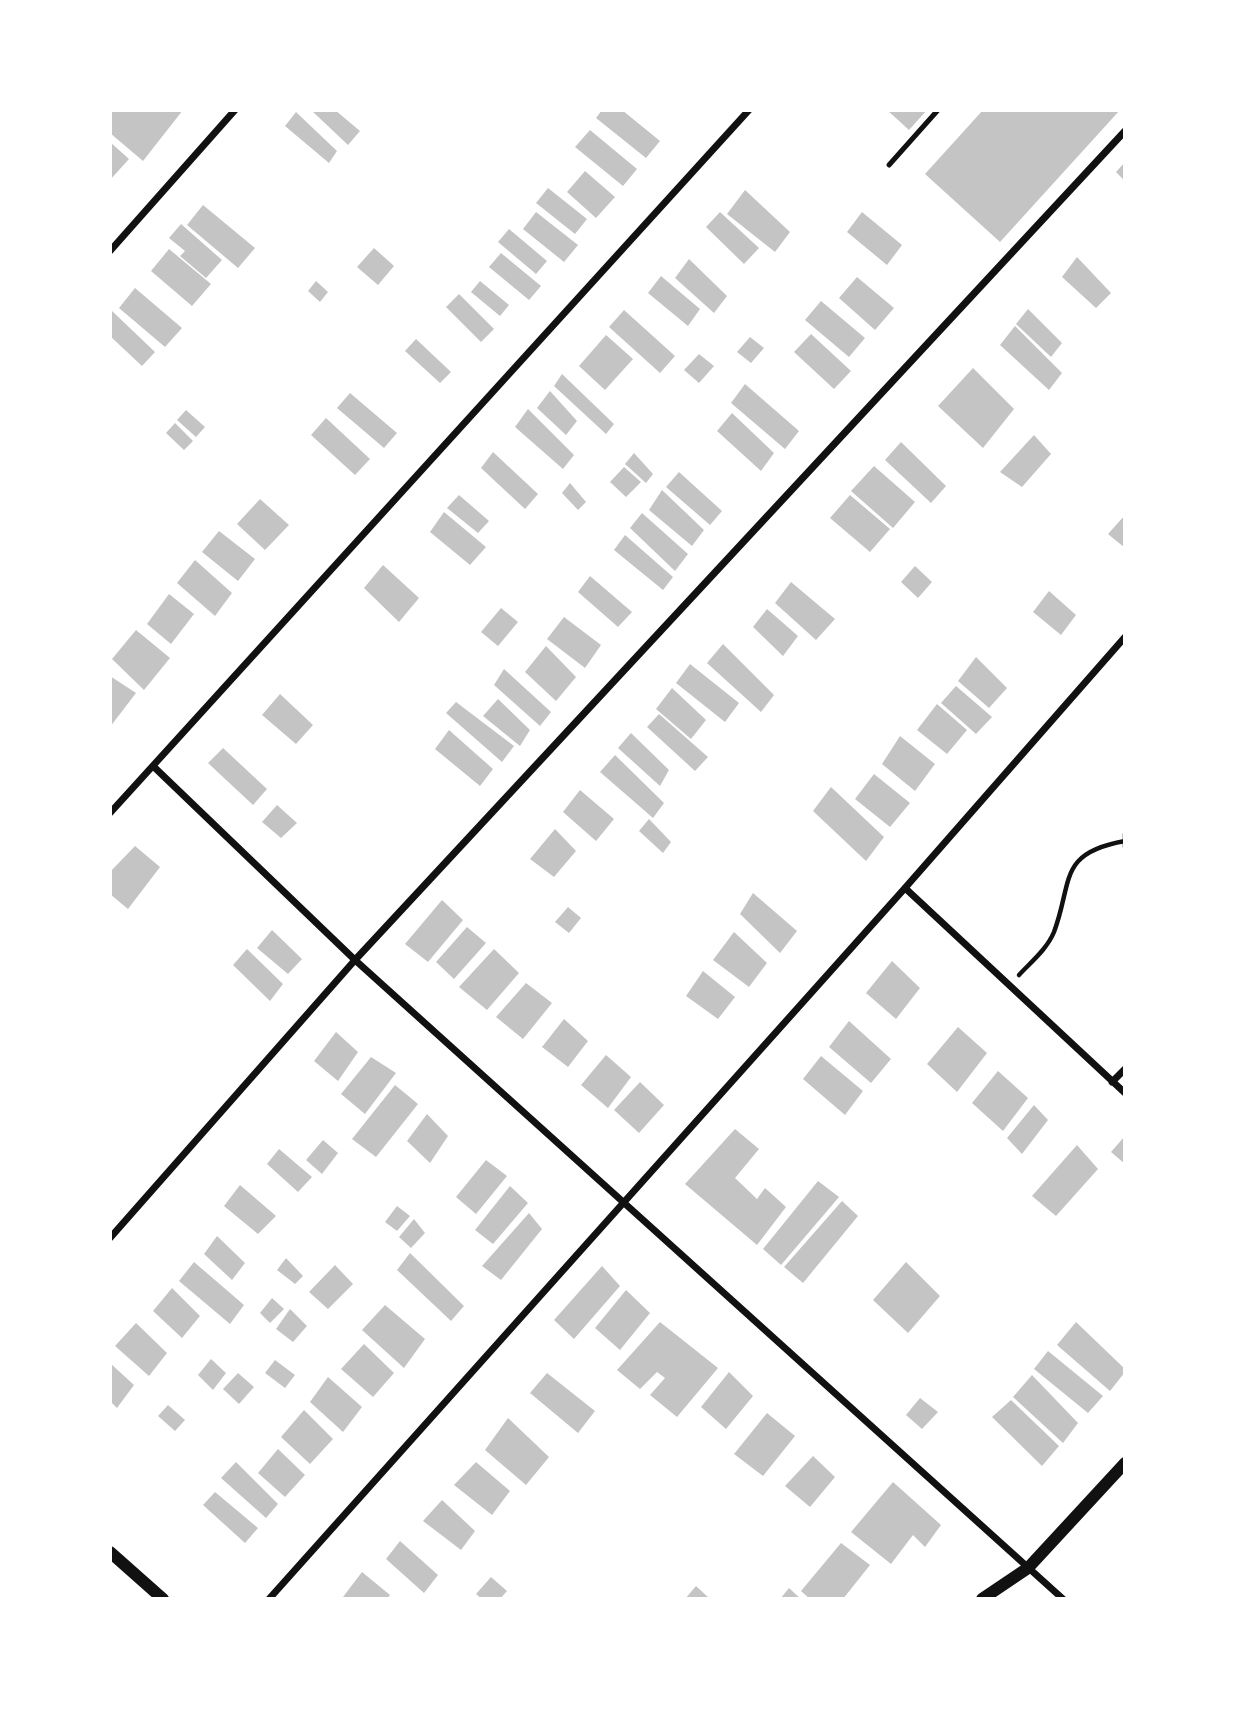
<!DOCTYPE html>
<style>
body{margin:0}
#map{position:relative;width:1235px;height:1709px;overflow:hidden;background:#fff;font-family:"Public Sans",sans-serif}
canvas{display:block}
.frame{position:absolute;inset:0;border:112px solid #fff;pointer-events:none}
</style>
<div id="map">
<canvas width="1235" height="1709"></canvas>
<div class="frame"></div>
</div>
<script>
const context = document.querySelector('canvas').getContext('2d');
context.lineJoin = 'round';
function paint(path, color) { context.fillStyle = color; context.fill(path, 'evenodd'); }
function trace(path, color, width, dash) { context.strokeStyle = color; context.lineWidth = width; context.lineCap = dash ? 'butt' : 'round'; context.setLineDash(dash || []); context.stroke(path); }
paint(new Path2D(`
 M110 110H183L143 161 110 133Z
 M311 110H335L360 131 348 145Z
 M602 110H622L660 141 646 158 596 118Z
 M887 110H927L909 130Z
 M983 110H1120L1000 242 925 174Z
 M296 112 337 151 329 163 285 126Z
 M590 130 637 169 623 186 575 147Z
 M110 142 129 159 110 180Z
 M1125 162V181L1116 172Z
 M585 171 615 197 596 218 567 192Z
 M548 188 587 219 575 234 536 203Z
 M745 190 790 232 775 252 727 214Z
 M203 205 255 248 238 268 187 225Z
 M536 212 578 245 564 262 523 229Z
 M720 212 759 248 744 264 706 227Z
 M862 212 902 245 887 265 847 232Z
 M181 224 222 260 206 278 180 256 185 251 169 238Z
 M509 229 547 261 536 274 498 242Z
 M374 248 394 266 378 285 357 267Z
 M169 249 211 284 192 306 151 271Z
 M501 253 541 286 529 300 489 267Z
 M1077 257 1111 293 1096 308 1062 277Z
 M689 259 727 296 714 313 675 278Z
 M661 276 700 309 688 326 648 293Z
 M857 277 894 308 875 330 839 298Z
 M316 281 328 292 320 302 308 291Z
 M480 281 509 305 500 316 471 292Z
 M135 288 182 328 165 347 119 308Z
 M459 294 494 329 481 342 446 307Z
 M821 301 865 338 849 357 805 320Z
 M1028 309 1062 343 1051 357 1016 324Z
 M624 310 675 356 660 373 609 327Z
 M112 311 155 352 142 366 110 336Z
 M1015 326 1062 373 1049 390 1000 345Z
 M811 334 851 371 834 389 794 352Z
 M606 335 633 359 605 390 579 366Z
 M750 337 764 348 751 363 737 352Z
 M416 339 451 372 440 383 405 351Z
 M699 354 714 366 699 383 684 370Z
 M973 368 1014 409 983 448 938 406Z
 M562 374 614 424 606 434 554 386Z
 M745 384 799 431 785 449 731 403Z
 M550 391 577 421 566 435 537 408Z
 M350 393 397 433 384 448 337 408Z
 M528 409 574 455 563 469 515 427Z
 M186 410 205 427 196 437 177 420Z
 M732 413 774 453 761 471 717 431Z
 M326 418 370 459 355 475 311 435Z
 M175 423 193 441 184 450 166 433Z
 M1034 435 1051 454 1022 487 1000 472Z
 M901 442 946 486 931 503 885 460Z
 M493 452 538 494 525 509 481 468Z
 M634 453 653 474 646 483 625 464Z
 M874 466 915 502 893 528 851 491Z
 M624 467 641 482 626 497 610 482Z
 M679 472 722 511 710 525 666 487Z
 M570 483 586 502 578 510 562 493Z
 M662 490 704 530 692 546 649 510Z
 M459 495 489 521 478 533 447 508Z
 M850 495 890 529 870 552 830 518Z
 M260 499 289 525 265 550 237 524Z
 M444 512 486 547 470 565 430 532Z
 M642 513 688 554 675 571 630 528Z
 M1125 515V548L1108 534Z
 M219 531 255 559 238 581 202 552Z
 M625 535 673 577 663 590 614 550Z
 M195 560 232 593 215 616 177 583Z
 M383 565 419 598 399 622 364 588Z
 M915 566 932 582 918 598 901 582Z
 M590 576 632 612 618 627 578 592Z
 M791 582 835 619 816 640 775 603Z
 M1049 591 1076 615 1061 635 1033 612Z
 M169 594 194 614 171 644 147 624Z
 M501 608 518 622 498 646 481 632Z
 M767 609 798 636 783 656 753 627Z
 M564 617 601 645 585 668 547 639Z
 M136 630 170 658 144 690 112 659Z
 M723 644 774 695 761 712 707 663Z
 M546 646 576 677 556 701 525 672Z
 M976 657 1007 688 989 708 958 681Z
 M690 664 739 703 725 722 676 683Z
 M504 669 551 712 540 726 494 685Z
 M110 676 136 693 110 727Z
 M956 686 992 717 976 734 941 703Z
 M672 688 706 720 691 739 656 709Z
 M280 694 313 725 296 744 262 715Z
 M498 699 530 730 520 746 483 716Z
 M456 702 514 746 502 762 446 713Z
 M937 704 967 730 947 754 917 730Z
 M659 714 708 757 695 771 647 727Z
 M449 730 493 769 480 786 435 749Z
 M631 733 669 770 660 786 618 748Z
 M900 736 935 764 915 791 882 764Z
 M223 748 267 789 253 805 208 763Z
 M615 755 664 803 653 818 600 772Z
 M874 774 910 803 890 827 855 799Z
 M831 787 884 837 866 861 813 811Z
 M580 790 614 819 596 841 563 812Z
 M277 805 297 823 281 838 262 822Z
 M649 819 671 842 663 853 639 831Z
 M555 829 576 851 554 877 530 859Z
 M135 846 160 867 128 909 110 894V872Z
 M753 893 797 931 780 953 740 914Z
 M442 900 463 920 428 962 405 944Z
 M568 907 581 918 569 933 555 922Z
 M467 927 486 943 454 979 436 962Z
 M272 930 302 959 288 974 257 948Z
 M734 932 767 963 749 987 713 960Z
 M247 949 283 984 270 1001 233 965Z
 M494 949 519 973 487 1010 459 987Z
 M892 961 920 988 896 1019 866 993Z
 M703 971 735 997 718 1019 686 996Z
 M526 983 552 1003 523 1039 496 1017Z
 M564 1019 588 1041 568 1067 542 1047Z
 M849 1021 891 1059 871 1083 829 1047Z
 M958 1027 987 1053 957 1092 927 1064Z
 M336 1032 358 1052 338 1081 314 1061Z
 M606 1055 631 1077 608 1108 581 1085Z
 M821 1056 863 1091 845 1115 803 1079Z
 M371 1057 396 1073 365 1114 341 1094Z
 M998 1071 1028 1098 1003 1131 972 1103Z
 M640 1082 664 1105 639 1133 614 1110Z
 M395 1085 418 1104 376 1157 352 1139Z
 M1034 1105 1048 1120 1022 1154 1007 1138Z
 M427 1114 448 1136 430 1163 407 1141Z
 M735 1129 759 1149 735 1178 757 1199 765 1188 786 1207 757 1245 685 1184Z
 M1125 1136V1164L1111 1152Z
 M323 1140 338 1153 322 1174 306 1160Z
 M1077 1145 1098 1169 1056 1216 1032 1196Z
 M279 1149 312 1177 298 1192 267 1164Z
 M486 1160 507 1176 476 1214 456 1197Z
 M818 1181 839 1197 781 1265 763 1249Z
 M240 1185 276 1216 258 1234 224 1206Z
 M510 1186 528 1203 493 1244 475 1230Z
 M842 1201 858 1216 803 1283 784 1267Z
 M397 1206 410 1216 397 1231 385 1222Z
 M529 1213 542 1229 501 1280 482 1266Z
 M414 1219 425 1233 411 1248 399 1237Z
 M217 1236 245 1263 232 1280 204 1254Z
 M410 1253 464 1306 451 1321 397 1270Z
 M286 1258 303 1276 295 1284 277 1270Z
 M194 1262 244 1305 230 1324 179 1281Z
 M906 1262 940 1296 908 1333 873 1300Z
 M335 1265 353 1284 328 1309 309 1292Z
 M602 1266 620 1286 574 1339 554 1320Z
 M172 1288 200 1316 182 1338 153 1311Z
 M626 1290 650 1313 620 1350 595 1328Z
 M272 1298 284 1309 270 1323 260 1313Z
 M385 1305 425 1339 404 1368 362 1330Z
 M290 1309 307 1326 293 1342 276 1329Z
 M660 1322 718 1368 677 1417 650 1395 665 1378 657 1372 640 1389 617 1370Z
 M1076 1322 1125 1369V1372L1110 1391 1057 1345Z
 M136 1323 167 1353 149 1376 115 1346Z
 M364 1344 394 1373 373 1397 341 1369Z
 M1048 1351 1103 1396 1088 1413 1034 1369Z
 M211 1359 226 1373 213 1390 198 1375Z
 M275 1360 295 1375 285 1388 265 1373Z
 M110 1363 134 1385 117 1408 110 1401Z
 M729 1372 753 1396 726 1429 701 1407Z
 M238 1373 254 1387 239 1404 223 1389Z
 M547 1373 595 1411 578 1433 530 1393Z
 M1032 1375 1078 1423 1063 1443 1013 1397Z
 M328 1377 362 1407 343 1432 310 1402Z
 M920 1398 938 1412 922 1429 906 1415Z
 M1011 1400 1059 1446 1042 1466 992 1417Z
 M168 1405 185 1420 175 1431 158 1416Z
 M304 1410 333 1439 310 1464 281 1437Z
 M767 1413 795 1436 763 1476 734 1454Z
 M508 1418 549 1457 526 1485 485 1450Z
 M278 1449 305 1475 285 1497 258 1473Z
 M813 1456 835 1477 810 1507 785 1486Z
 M236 1462 278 1504 266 1518 221 1478Z
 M476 1462 510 1491 492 1515 454 1485Z
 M893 1482 941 1525 925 1547 913 1535 891 1564 851 1532Z
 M215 1492 258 1528 245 1543 203 1505Z
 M442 1500 475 1531 461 1550 423 1521Z
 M400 1541 438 1575 424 1593 386 1559Z
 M841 1543 870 1565 843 1599H810L801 1591Z
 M362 1572 390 1595 387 1599H346L343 1597Z
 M491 1577 507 1591 500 1599H482L476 1594Z
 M696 1586 710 1599H685Z
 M789 1588 801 1599H780Z`), '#c4c4c4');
trace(new Path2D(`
 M1125 834V847
 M1019 975C1031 962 1047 949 1054 932 1073 882 1057 853 1125 841`), '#111', 4.5);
trace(new Path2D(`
 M889 165 938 110`), '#111', 5);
trace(new Path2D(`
 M110 251 235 110
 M153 766 355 960 1063 1599
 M110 813 749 110
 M905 888 1125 1093
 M1112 1082 1125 1069
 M110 1238 355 960 1125 131
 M269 1599 905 888 1125 637`), '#111', 7);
trace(new Path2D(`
 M110 1552 163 1599
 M982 1599 1028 1568 1125 1463`), '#111', 12);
</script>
